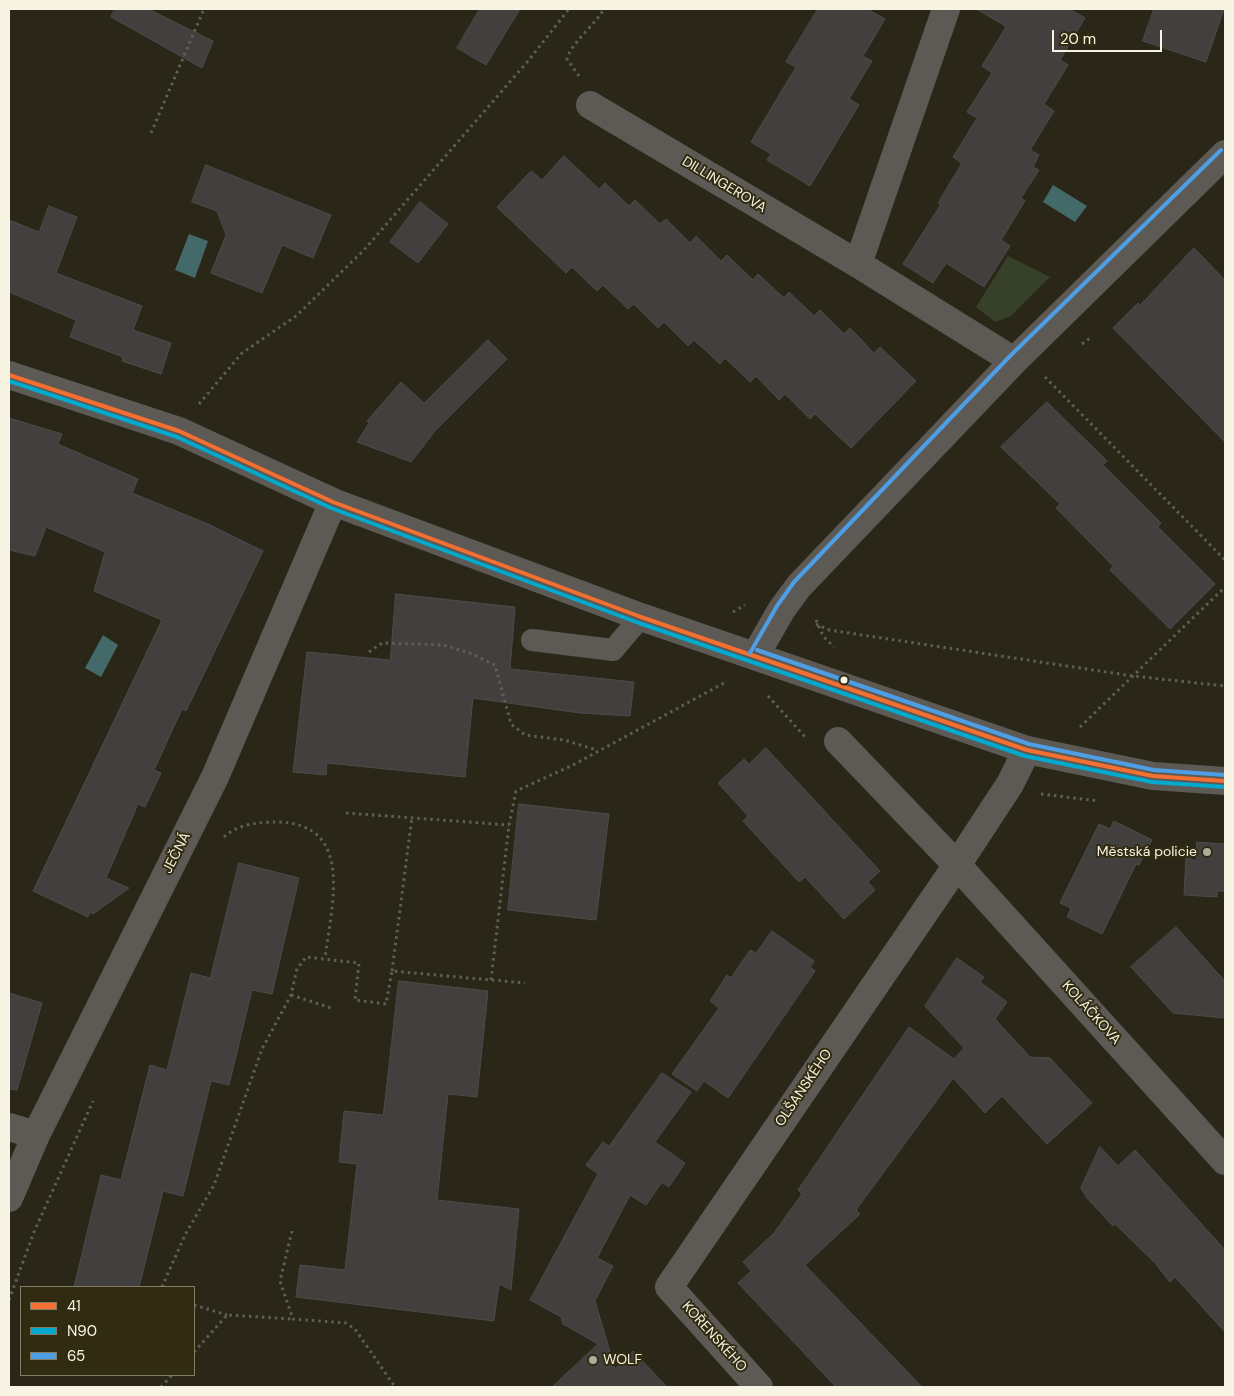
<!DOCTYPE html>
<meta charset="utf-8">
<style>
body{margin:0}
#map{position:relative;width:1234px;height:1396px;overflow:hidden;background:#2a2718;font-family:"DM Sans",sans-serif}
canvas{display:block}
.frame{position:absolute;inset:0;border:10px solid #f7f4e3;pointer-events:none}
.legend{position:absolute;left:20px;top:1286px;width:175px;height:90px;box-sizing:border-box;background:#312c11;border:1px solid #807c65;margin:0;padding:6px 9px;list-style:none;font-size:15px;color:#f7f4e3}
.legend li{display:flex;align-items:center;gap:10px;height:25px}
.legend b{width:25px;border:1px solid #807c65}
.scale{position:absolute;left:1052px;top:30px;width:110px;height:22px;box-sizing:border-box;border:2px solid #f7f4e3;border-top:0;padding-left:6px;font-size:15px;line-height:18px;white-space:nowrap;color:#f7f4e3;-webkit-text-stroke:4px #312c11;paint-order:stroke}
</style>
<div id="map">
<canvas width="1234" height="1396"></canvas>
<div class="frame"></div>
<ul class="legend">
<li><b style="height:6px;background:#f46f30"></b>41</li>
<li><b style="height:6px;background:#00a9ce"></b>N90</li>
<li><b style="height:6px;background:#4d9ee5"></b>65</li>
</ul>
<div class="scale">20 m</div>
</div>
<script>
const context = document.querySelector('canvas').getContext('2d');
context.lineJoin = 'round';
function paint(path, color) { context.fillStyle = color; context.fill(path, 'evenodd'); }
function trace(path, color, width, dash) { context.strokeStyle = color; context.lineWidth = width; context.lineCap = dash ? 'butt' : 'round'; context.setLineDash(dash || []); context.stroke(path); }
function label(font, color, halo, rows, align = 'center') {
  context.font = font + ' "DM Sans",sans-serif'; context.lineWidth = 4; context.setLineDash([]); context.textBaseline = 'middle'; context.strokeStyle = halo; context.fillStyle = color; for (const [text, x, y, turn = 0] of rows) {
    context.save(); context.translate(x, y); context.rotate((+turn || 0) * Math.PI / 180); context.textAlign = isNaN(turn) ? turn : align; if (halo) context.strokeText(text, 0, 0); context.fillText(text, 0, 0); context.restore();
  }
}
paint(new Path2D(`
 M1008 256 1050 277 1011 316 995 322 976 307Z`), '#374129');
paint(new Path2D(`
 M1053 185 1087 206 1075 222 1043 202Z
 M189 234 208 241 195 278 175 270Z
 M103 635 118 645 101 677 85 668Z`), '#436968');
const building = new Path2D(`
 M115 9H148L213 41 202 68 111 17Z
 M480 9H520L486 65 457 48Z
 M818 9H867L885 19 863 56 872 61 849 99 859 105 810 186 767 160 771 154 751 142 796 67 786 62Z
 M977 9H1069L1085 18 1060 60 1068 65 1044 104 1054 111 1030 150 1039 155 1033 167 1039 170 1021 198 1025 201 1001 240 1010 246 984 287 946 263 933 283 903 264 941 204 938 203 962 163 953 157 977 118 967 112 992 73 982 66 1006 27Z
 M1154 9H1224L1206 62 1143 41Z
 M564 156 599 189 605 183 629 206 635 200 660 224 666 219 690 243 696 236 721 261 727 255 753 280 758 274 784 298 789 292 814 316 820 310 844 334 850 328 874 353 880 347 916 381 851 448 815 414 810 419 785 394 779 400 756 376 750 382 725 358 720 364 694 340 688 346 664 322 658 328 634 304 628 309 603 285 597 291 572 267 566 273 497 207 531 171 542 180Z
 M206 165 331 215 313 258 282 245 262 293 211 273 226 235 217 211 192 202Z
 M420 202 448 224 418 263 390 242Z
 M49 206 77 217 56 273 142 306 133 330 171 343 161 374 122 361 123 357 70 337 76 320 9 292V220L39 232Z
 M1194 248 1225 280V442L1113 328 1138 303 1140 305Z
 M488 340 507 359 435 431 411 462 357 442 369 423 367 421 401 382 424 403Z
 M1047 402 1107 461 1103 465 1161 523 1158 527 1215 584 1170 629 1110 570 1113 566 1056 508 1060 504 1001 447Z
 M9 418 62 434 58 444 138 479 132 493 208 524 263 551 186 711 182 709 154 770 161 773 145 807 138 804 106 878 129 888 93 914 90 912 88 917 33 891 162 620 94 591 105 552 46 527 35 556 9 550Z
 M396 594 515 607 510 669 634 682 630 716 580 713 473 698 465 777 327 763 326 775 293 772 307 652 390 660Z
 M766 748 880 871 868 882 875 890 844 919 805 877 799 882 743 821 748 816 718 783 744 759 749 764Z
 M519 804 609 814 596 920 508 910Z
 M1114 821 1152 840 1139 865 1136 864 1102 934 1067 917 1071 908 1060 903 1099 824 1110 829Z
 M1197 842 1225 844V891H1217V897L1184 895 1186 857 1196 861Z
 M239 863 299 878 272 994 252 990 229 1085 211 1081 183 1196 163 1191 139 1287H74L101 1175 121 1180 150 1065 167 1070 191 973 210 978Z
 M1176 927 1225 981V1018L1173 1013 1131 967Z
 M772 931 814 961 810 967 815 971 728 1098 704 1081 697 1091 672 1074 719 1008 710 1001 727 975 731 978 750 950 756 953Z
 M957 958 984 977 980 982 1007 1002 995 1019 1030 1057 1050 1058 1092 1103 1047 1144 1002 1096 985 1113 953 1078 856 1210 860 1214 805 1265 922 1387H836L738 1283 751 1271 743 1262 774 1233 802 1194 798 1190 909 1027 954 1059 964 1048 925 1006Z
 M399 981 488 991 477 1097 448 1094 437 1200 519 1209 511 1290 499 1284 494 1321 296 1297 300 1265 345 1270 357 1164 339 1162 344 1111 383 1115Z
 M9 993 42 1003 17 1090 9 1089Z
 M662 1073 691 1092 655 1142 685 1163 669 1187 662 1182 646 1205 630 1195 597 1258 613 1266 595 1301 615 1369 633 1351 667 1387H552L598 1344 563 1324 561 1317 530 1300 598 1174 586 1165 603 1142 609 1146Z
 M1100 1147 1118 1166 1135 1150 1225 1250V1332L1175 1277 1170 1282 1155 1263 1115 1224 1113 1226 1086 1197 1081 1188Z`);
paint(building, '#42403e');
trace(building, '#4d4b4a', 1);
trace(new Path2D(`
 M579 76 567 59C571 43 594 26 604 9
 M151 133 204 9
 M1082 344 1090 338
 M1045 377 1225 560
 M199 404 242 353 296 316 364 250 528 61 569 9
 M733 612 745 605
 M816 620 823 636 834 647
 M816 624 829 630 1133 676 1225 686
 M369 652 382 643 443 645 470 653 495 665 511 724 525 735 564 740 597 750
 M768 696 806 738
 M1080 727 1225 587
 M1041 794 1099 801
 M346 813 509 825
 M224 837C237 824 260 822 277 822 356 823 331 907 325 958
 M392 971 412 817
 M491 980 509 825 516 791 573 765 726 682
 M291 995 331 1008
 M292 1231 280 1281 293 1319 346 1323 355 1329 395 1387
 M162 1287 185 1235 214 1185 262 1049 291 995 297 969 306 957 359 963 355 1000 386 1004 392 971 525 983
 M9 1300 34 1232 93 1101
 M194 1305 227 1315
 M194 1352 227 1315 293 1319
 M161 1387 172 1375`), '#615e56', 3, [2.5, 4]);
trace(new Path2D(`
 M532 640 613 650 641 617`), '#5d5a55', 22);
trace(new Path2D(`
 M590 105 858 264 1014 361
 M858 264 946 9
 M755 656 782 609 799 586 1014 361 1225 154
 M838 741 957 865 1225 1161
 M9 1127 36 1135
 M9 1198 36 1135 215 777 333 502
 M759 1387 669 1287 957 865 1010 784 1027 750`), '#5d5a55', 28);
trace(new Path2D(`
 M9 375 179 431 333 502 641 617 1027 750 1153 776 1225 781`), '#5d5a55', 28);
trace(new Path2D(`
 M9 375 179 431 333 502 641 617 1027 750 1153 776 1225 781`), '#f46f30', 4);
trace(new Path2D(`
 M9 381 177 437 331 508 639 623 1025 756 1152 782 1225 787`), '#00a9ce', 4);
trace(new Path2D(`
 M757 650 1029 744 1154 770 1225 775
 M750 653 777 606 794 582 1009 357 1221 150`), '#4d9ee5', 4);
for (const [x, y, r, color] of [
 [844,680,4.5,"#f7f4e3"],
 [1207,852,5,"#afac9c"],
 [593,1360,5,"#afac9c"]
]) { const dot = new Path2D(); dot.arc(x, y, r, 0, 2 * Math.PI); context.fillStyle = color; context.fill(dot); trace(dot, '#312c11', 2); }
label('14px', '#f7f4e3', '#312c11', [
 ["DILLINGEROVA",724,185,31],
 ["JEČNÁ",177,853,-63],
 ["KOLÁČKOVA",1091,1013,48],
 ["OLŠANSKÉHO",804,1088,-56],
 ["KOŘENSKÉHO",714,1337,48]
]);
label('14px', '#f7f4e3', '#312c11', [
 ["Městská policie",1197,852],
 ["WOLF",603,1360,"left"]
], 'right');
</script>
